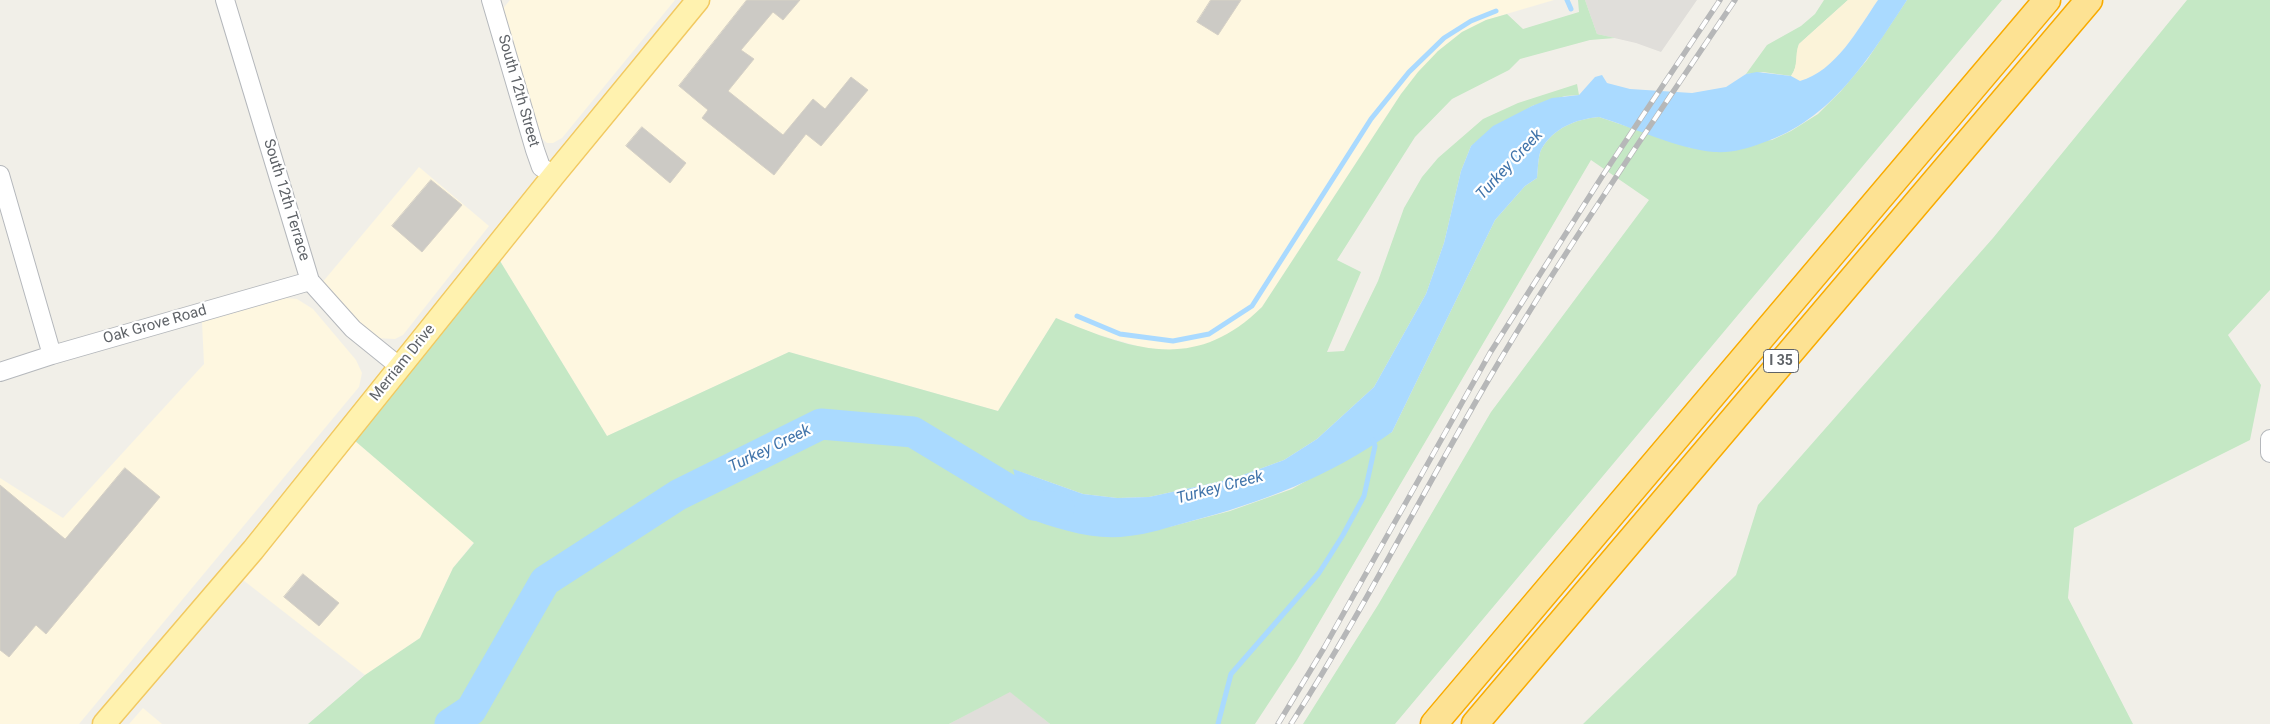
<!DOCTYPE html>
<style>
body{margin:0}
canvas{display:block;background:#f1efe8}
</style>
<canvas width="2270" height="724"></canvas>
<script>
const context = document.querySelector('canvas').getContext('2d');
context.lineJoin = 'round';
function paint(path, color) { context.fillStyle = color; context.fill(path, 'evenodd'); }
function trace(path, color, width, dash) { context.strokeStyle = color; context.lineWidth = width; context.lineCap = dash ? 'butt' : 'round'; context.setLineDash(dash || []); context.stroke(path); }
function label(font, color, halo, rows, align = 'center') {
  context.font = font + ' Roboto,sans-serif'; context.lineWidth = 4.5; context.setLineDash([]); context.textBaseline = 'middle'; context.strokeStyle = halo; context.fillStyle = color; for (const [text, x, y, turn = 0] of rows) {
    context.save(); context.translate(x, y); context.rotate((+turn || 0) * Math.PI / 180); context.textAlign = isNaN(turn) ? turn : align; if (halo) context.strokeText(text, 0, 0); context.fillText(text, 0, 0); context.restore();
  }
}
paint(new Path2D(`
 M510 0H675L562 138 553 143H547L538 135 500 12Z
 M710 0H1554L1486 20 1462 32 1438 51 1401 94 1262 307 1245 324 1219 339 1196 348 1170 350 1144 348 1093 333 1056 318 998 411 789 352 607 436 500 261Z
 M419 167 489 226 403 335 395 339 374 338 321 284Z
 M286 298 297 299 313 309 356 360 362 373 359 387 79 724H0V478L63 518 204 364 202 322Z
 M354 440 474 542 453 568 420 638 365 675 243 580Z
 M143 708 162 724H129Z`), '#fef7e0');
paint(new Path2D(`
 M1585 0H1697L1661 52 1636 43 1597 34Z
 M1010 691 1050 724H949Z`), '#e0deda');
paint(new Path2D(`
 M1578 0H1585L1597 34 1615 38 1590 40 1520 59 1509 70 1452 99 1415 137 1337 260 1361 272 1327 352 1344 351 1378 281 1404 208 1422 177 1438 158 1483 119 1518 103 1577 84 1579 95 1565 96 1532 106 1471 146 1461 171 1444 243 1426 294 1374 387 1317 439 1284 460 1232 479 1149 497 1117 498 1083 494 1013 469 1169 527 1230 511 1292 489 1392 432 1495 220 1525 186 1537 178C1538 169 1538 157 1541 150 1553 128 1576 119 1599 117L1691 148 1772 140 1791 131 1818 114 1841 91 1867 60 1907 0H2002L1395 724H1303L1378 605 1491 412 1649 200 1591 160 1297 660 1255 724H1050L1010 692 949 724H308L365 675 420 638 453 568 474 543 354 440 500 261 607 436 789 352 998 411 1056 318C1133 350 1195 373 1262 307L1401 94 1418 72 1438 51 1462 32 1486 20 1507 14 1523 29 1579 12Z
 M1824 0H1848L1799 44C1795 56 1799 65 1791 76L1763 72 1746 74 1767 45 1801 26 1815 14Z
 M2187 0H2270V290L2228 335 2261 385 2250 440 2074 528 2068 598 2133 724H1583L1736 575 1758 505 1993 238Z`), '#c5e8c5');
paint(new Path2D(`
 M1848 0H1878C1857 29 1836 71 1800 81L1791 76C1799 65 1794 56 1799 44Z`), '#fbf3d9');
paint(new Path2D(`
 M1878 0H1907C1869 58 1832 120 1762 143 1746 149 1732 153 1714 152 1677 149 1635 128 1599 117 1576 119 1553 128 1541 150 1538 157 1538 169 1537 178L1525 186 1495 220 1392 432C1331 476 1261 503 1188 522 1169 527 1149 534 1129 536 1094 541 1057 529 1025 517L1013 469 1083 494 1117 498 1149 497 1232 479 1284 460 1317 439 1374 387 1426 294 1444 243 1461 171 1471 146 1493 126 1532 106 1552 98 1579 95 1595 77 1602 75 1607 83 1630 89 1692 93 1726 87 1746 74 1757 72 1791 76 1800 81C1836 71 1858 29 1878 0Z`), '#aadaff');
trace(new Path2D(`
 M1567 0 1571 9
 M1077 316 1120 334 1173 341 1209 334 1252 306 1371 119 1409 72 1444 38 1471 21 1496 11
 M1218 724 1231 674 1319 573 1343 535 1364 496 1375 446 1373 440`), '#aadaff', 5);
trace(new Path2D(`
 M450 724 471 710 545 581 678 495 821 424 913 432 1034 505 1059 508`), '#aadaff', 31);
const building = new Path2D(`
 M747 0H800L783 20 773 12 741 50 754 59 728 91 783 135 813 99 825 109 851 77 868 90 821 146 806 134 774 175 702 118 708 110 679 86Z
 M1211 0H1241L1218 35 1197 22Z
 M642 127 686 163 670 183 626 146Z
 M431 180 462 205 422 252 392 226Z
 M125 468 160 497 46 634 36 625 9 657 0 650V485L65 539Z
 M303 574 339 603 319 626 284 597Z`);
paint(building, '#cccac5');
trace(building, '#d6d1c6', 1);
const minor = new Path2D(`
 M225 0 310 281 353 329 400 367
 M491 0 535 150 541 167 554 175
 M0 175 52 355
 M0 372 52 355 310 281
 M2270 439V453`);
const major = new Path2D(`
 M104 724 253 550 554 175 698 0`);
const highway = new Path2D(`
 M1434 724 2047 0
 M1475 724 2089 0`);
trace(minor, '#b5b8bc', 20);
trace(major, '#f2c960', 25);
trace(highway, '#f9ab00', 29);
trace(minor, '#fff', 18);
trace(major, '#fff2af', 22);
trace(highway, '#fde293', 26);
const rail = new Path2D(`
 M1278 724 1324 648 1490 353 1603 175 1720 0
 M1291 724C1364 610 1424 489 1493 372 1567 246 1653 122 1735 0`);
trace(rail, '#b6b7b8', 5.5);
trace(rail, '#fff', 4, [11]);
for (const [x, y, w] of [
 [1781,361,35]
]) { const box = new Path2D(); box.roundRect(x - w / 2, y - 11.5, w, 23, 4); context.fillStyle = '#fff'; context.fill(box); trace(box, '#5f6368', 1); }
label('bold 14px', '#5f6368', null, [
 ["I 35",1781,361]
]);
label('15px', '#5f6368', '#fff', [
 ["South 12th Street",518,91,74],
 ["South 12th Terrace",286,200,73],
 ["Oak Grove Road",155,325,-16],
 ["Merriam Drive",403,363,-51]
]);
label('italic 16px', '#4174aa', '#fff', [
 ["Turkey Creek",1510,165,-47],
 ["Turkey Creek",770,449,-26],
 ["Turkey Creek",1220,488,-15]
]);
</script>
